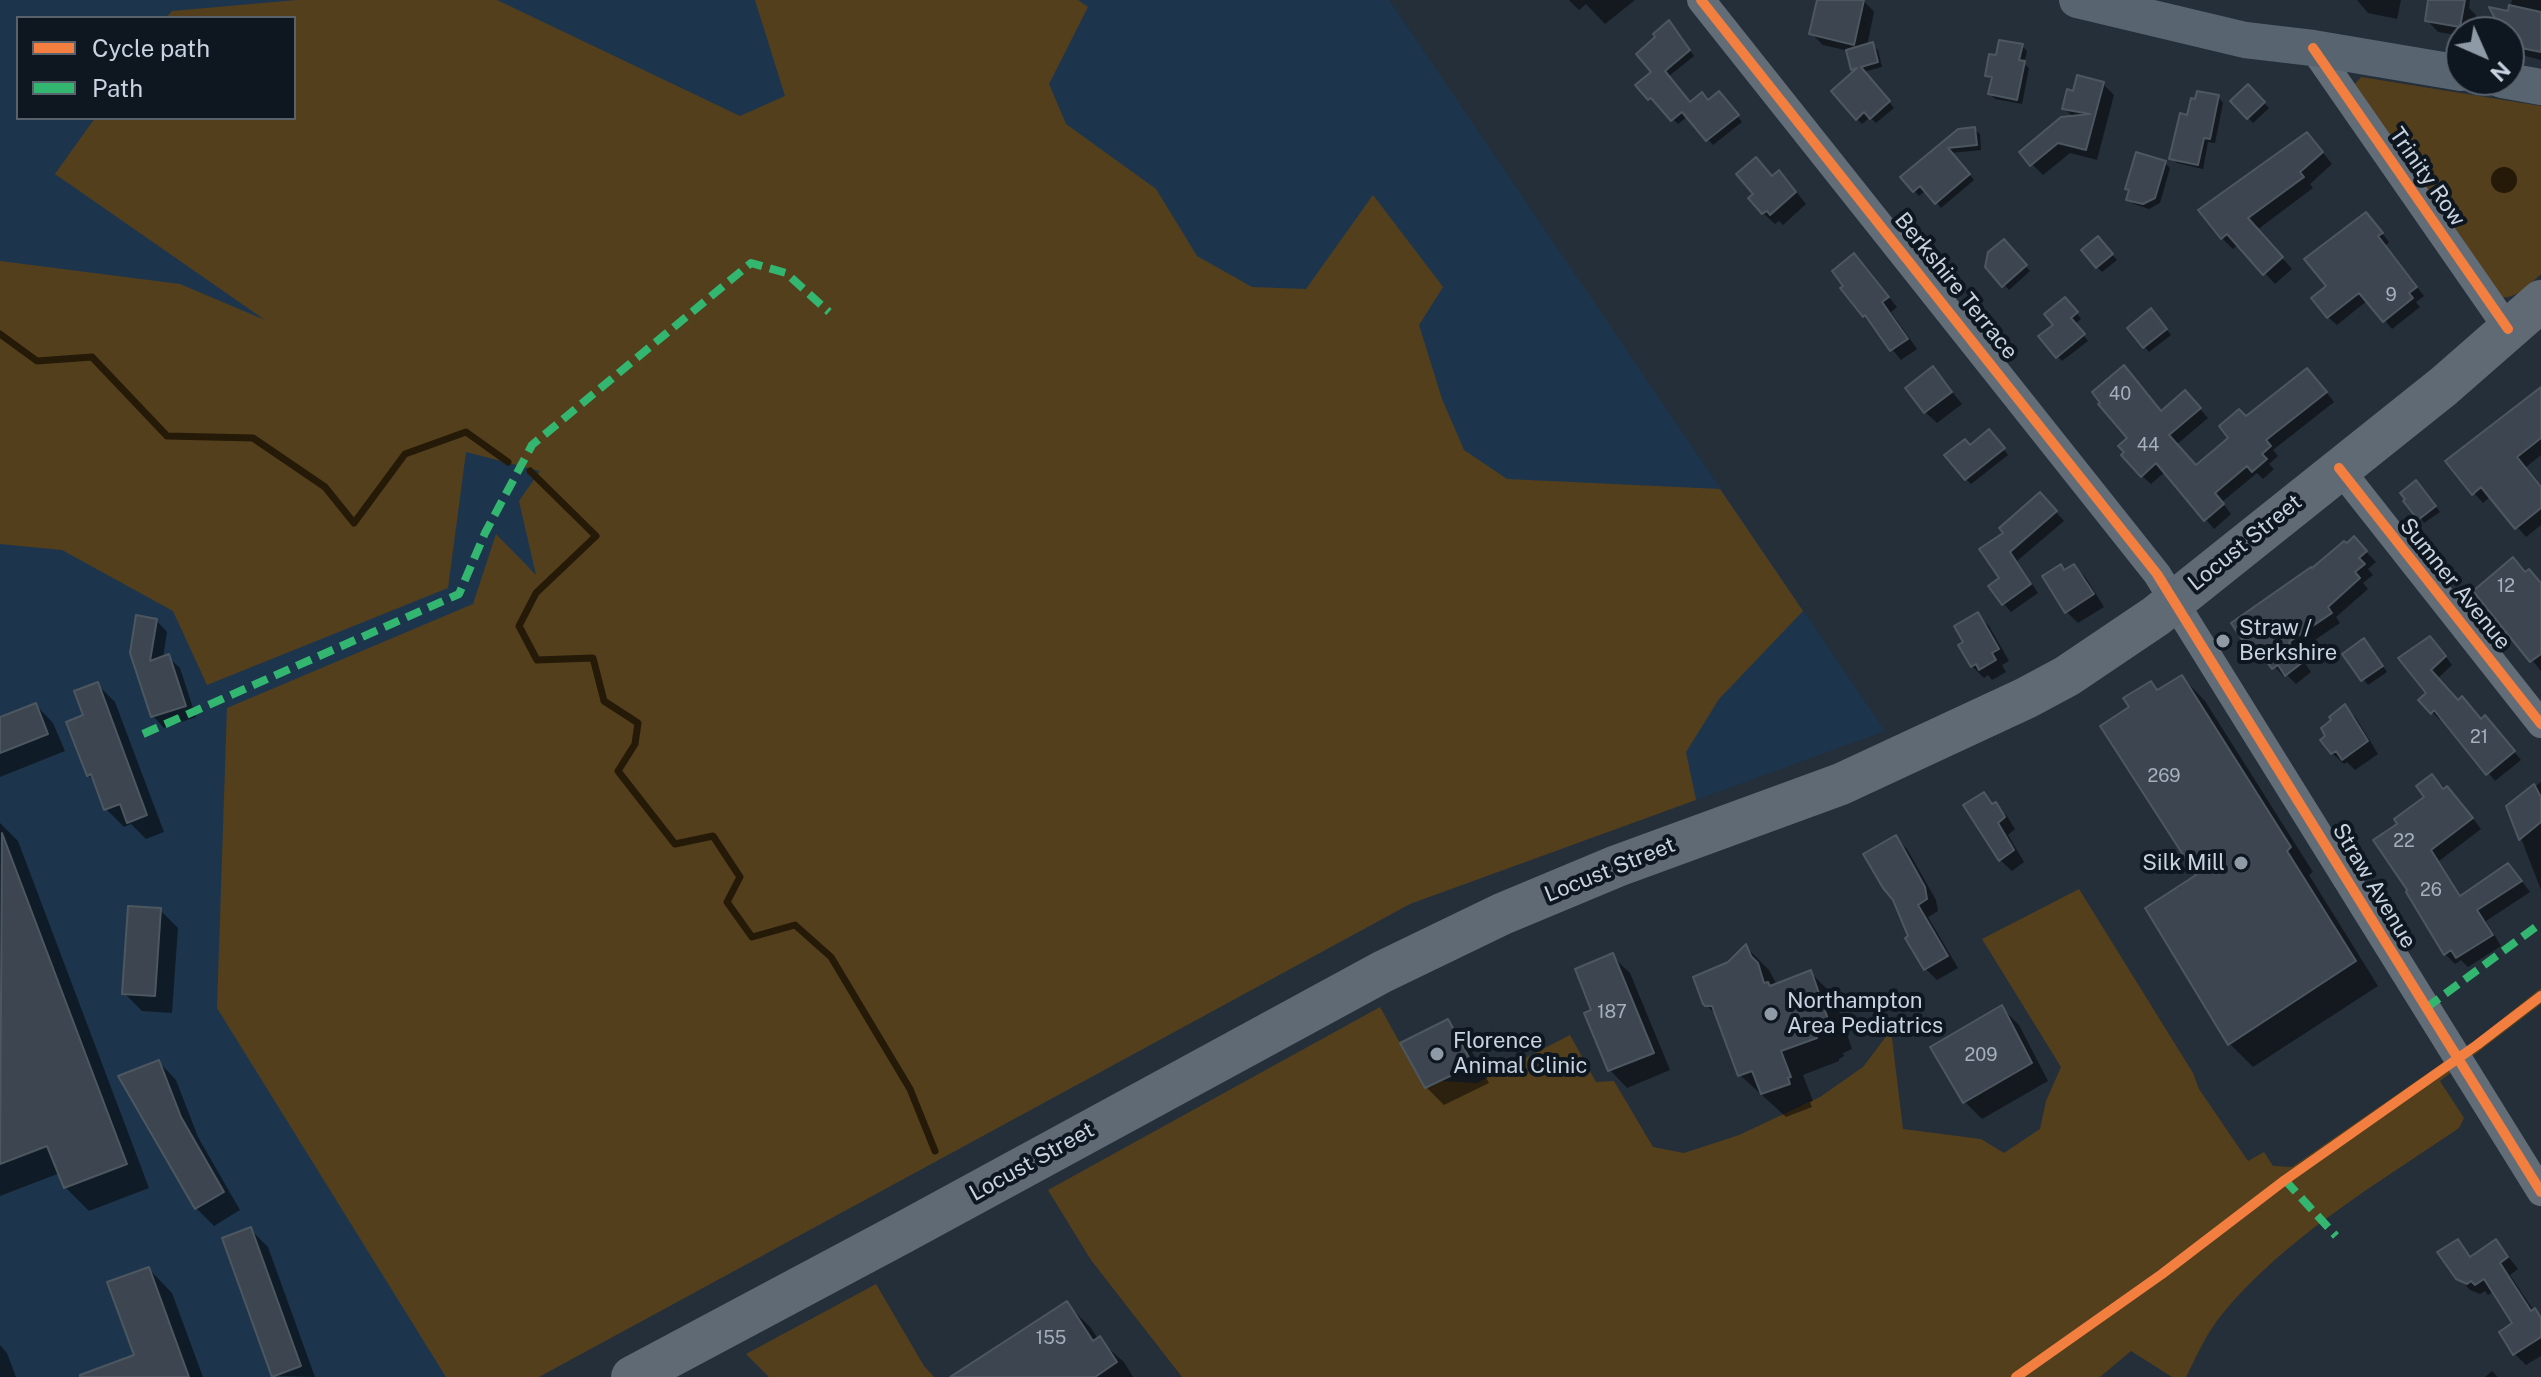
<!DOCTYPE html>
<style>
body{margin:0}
#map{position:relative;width:2541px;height:1377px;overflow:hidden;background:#242f3a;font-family:"Public Sans",sans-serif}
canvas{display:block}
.legend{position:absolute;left:16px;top:16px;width:280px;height:104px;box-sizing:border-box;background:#0e1720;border:2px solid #58626d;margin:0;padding:10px 14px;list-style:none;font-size:24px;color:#c7d3e0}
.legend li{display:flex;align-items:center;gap:16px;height:40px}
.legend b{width:40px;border:2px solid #58626d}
.north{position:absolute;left:2445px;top:16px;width:80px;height:80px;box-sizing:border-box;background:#0e1720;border:2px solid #58626d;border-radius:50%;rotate:135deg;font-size:22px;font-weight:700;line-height:32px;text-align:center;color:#c7d3e0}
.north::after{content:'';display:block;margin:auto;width:28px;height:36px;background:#8e9aa6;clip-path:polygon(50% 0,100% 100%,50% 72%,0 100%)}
</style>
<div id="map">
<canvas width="2541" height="1377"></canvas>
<ul class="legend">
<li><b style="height:10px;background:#f27e40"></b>Cycle path</li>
<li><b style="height:10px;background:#33b770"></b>Path</li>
</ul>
<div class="north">N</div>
</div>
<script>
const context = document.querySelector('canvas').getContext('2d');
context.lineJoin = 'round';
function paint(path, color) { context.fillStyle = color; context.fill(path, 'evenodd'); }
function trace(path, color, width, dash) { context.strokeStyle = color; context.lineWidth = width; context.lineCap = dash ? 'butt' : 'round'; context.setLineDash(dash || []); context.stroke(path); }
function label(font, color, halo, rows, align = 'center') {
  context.font = font + ' "Public Sans",sans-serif'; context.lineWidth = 8; context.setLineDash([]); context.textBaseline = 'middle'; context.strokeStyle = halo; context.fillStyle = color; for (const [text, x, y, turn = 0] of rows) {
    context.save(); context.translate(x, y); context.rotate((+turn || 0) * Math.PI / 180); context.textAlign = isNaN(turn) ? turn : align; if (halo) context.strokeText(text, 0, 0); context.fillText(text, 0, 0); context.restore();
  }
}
paint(new Path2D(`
 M0 0H1389L1885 731 1410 904 539 1377H0ZM18 18H294V118H18Z`), '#1d354c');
paint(new Path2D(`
 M297 0H497L740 116 785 96 755 0H1078L1088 7 1049 84 1066 124 1156 189 1197 256 1252 287 1306 289 1373 195 1443 287 1419 325 1442 399 1464 450 1507 479 1720 489 1803 611 1719 699 1686 752 1696 800 1410 904 539 1377H446L217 1008 227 708 473 604 496 534 536 575 519 501 540 471 466 452 448 588 207 685 173 611 62 550 0 544V261L180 284 265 320 55 174 95 118H294V18H166L172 11Z
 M2361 77 2541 106V274C2527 286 2515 302 2496 296L2354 85Z
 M2079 889 2193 1073 2199 1089 2248 1161 2264 1152 2273 1166 2292 1167 2474 1041 2541 988V1004L2440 1081 2464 1118 2459 1128C2377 1184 2287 1236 2223 1313 2207 1332 2197 1355 2186 1377H2172L2131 1351 2100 1377H1182L1091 1260 1048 1190 1380 1007 1425 1088 1439 1081 1477 1083 1570 1035 1596 1082 1614 1081 1653 1147 1684 1153 1739 1135 1820 1097 1863 1067 1891 1030 1903 1129 1981 1139 2004 1153 2040 1129 2046 1101 2061 1067 1982 939Z
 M876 1284 924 1366 934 1377H769L746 1354Z`), '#543f1d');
paint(new Path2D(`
 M2491 180a13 13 0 1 1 26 0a13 13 0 1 1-26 0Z`), '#251a08');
paint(new Path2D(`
 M1569 0H1635L1605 24 1586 4 1579 10Z
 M1819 0H1863L1874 12 1867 46 1872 45 1878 50 1882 67 1863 72 1894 108 1876 123 1870 117 1862 124 1857 119 1856 72 1849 51 1823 45 1811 33Z
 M2357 0H2401L2397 19 2368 13Z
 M2430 0H2470L2469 8 2476 15 2472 32H2461V36L2438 32 2427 20Z
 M2512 0H2541V60L2525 56 2513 45 2509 32H2504Z
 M1674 28 1694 56 1668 77 1691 104 1724 99 1742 122 1713 145 1688 116 1678 124 1638 85 1654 72Z
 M2022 46 2027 51 2024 64 2029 68 2022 104 1995 99 1990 94 1993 81 1987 75 1997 57Z
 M2103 84 2114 95 2097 160 2070 153 2043 175 2032 164 2074 118 2064 108 2075 93Z
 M2248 87 2269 108 2253 123 2233 101Z
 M2218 97 2223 103 2215 143 2208 142 2203 169 2177 163 2172 158 2189 117Z
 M1974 129 1980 134 1981 150 1951 153 1974 180 1941 208 1926 190 1919 196 1903 177Z
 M2317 145 2332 164 2310 184 2313 188 2257 230 2292 269 2275 284 2239 244 2233 249 2222 238Z
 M2165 163 2170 168 2160 203 2149 209 2134 204 2129 199Z
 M1772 178 1790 184 1806 204 1783 225 1779 221 1775 224 1763 213 1756 194Z
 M2374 223 2389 242 2385 246 2424 296 2416 302 2420 307 2392 329 2368 300 2337 325 2328 317V286Z
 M2004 241 2030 271 2009 290 1987 266Z
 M2103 244 2117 260 2102 272 2097 267Z
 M1854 255 1897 307 1891 312 1917 349 1901 360 1843 289Z
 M2070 304 2081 319 2075 324 2088 341 2062 361 2057 356Z
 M2156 316 2171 335 2149 352 2144 346Z
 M1933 369 1962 404 1937 423 1925 412Z
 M2316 379 2334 402 2273 450 2278 456 2269 464 2274 469 2263 479 2257 473 2222 502 2231 514 2214 529 2166 471 2151 484 2142 476 2162 413 2194 402 2208 418 2176 445 2196 467 2231 438 2246 418Z
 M2541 389V455L2525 468 2541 488V525L2526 537 2491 496 2483 503 2474 493Z
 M1994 437 2008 455 1971 484 1966 479Z
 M2421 487 2440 512 2424 523 2408 499Z
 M2048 503 2064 521 2017 561 2038 593 2011 612 2003 603 2001 579 1982 549Z
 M2354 539 2376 562 2368 569 2373 575 2363 583 2368 589 2336 617 2340 623 2297 652 2311 672 2296 684 2287 675 2284 677 2267 658 2262 661 2233 624Z
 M2074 566 2086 578 2104 607 2078 623 2067 612 2045 577 2065 572Z
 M2526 574 2541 584V671L2476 591Z
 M1978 615 1989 626 2009 661 2002 665 2006 672 1992 680 1988 675 1984 678 1972 666 1966 643Z
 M156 620 167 632 163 658 168 657 180 668 196 717 164 728 153 716 132 653Z
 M2369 646 2387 672 2368 685 2345 654Z
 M2438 646 2452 665 2437 679 2458 702 2481 721 2492 725 2521 760 2495 781 2442 717 2440 720 2432 712 2429 693 2401 659Z
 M2182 677 2205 701 2313 872 2309 875 2378 986 2253 1067 2229 1043 2199 875 2132 707 2150 683 2159 691Z
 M97 684 115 702 164 832 146 839 131 824 124 827 106 809 96 783 88 775 69 723 86 716Z
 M36 705 53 723 65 751 0 777V719Z
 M2345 707 2356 718 2378 754 2355 770 2347 762 2344 764 2332 753Z
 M2432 777 2457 798 2481 829 2439 861 2462 897 2518 876 2530 892 2486 921 2501 946 2468 967 2461 960 2455 964 2445 954 2399 824 2427 797Z
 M2541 782V890L2509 807Z
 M1983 794 2007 816 2015 829 2008 835 2024 862 2012 871 2000 860Z
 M0 823 18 841 149 1188 89 1211 65 1187 60 1173 0 1196Z
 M1895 837 1907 849 1936 900 1938 911 1928 917 1958 968 1937 980 1926 969 1908 938 1910 937Z
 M160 910 178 928 172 1013 142 1011 124 993Z
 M1746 947 1769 970 1777 985 1810 972 1834 996 1852 1049 1843 1053 1844 1056 1839 1059V1061L1803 1075 1813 1101 1810 1102 1812 1107 1786 1117 1740 1075 1719 1017 1704 1003 1730 964Z
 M1612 956 1630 973 1670 1070 1627 1088 1610 1070 1587 1014 1594 1011Z
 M2001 1007 2019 1025 2048 1081 1982 1119 1964 1101Z
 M1447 1021 1465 1039 1489 1083 1444 1105 1426 1087Z
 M159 1062 176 1080 198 1137 240 1210 214 1226 196 1208Z
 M251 1230 268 1247 315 1377 274 1376Z
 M2496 1241 2518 1269 2510 1275 2534 1311 2541 1317V1356L2526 1365 2515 1354 2502 1333 2515 1324 2494 1291 2488 1295 2485 1291 2480 1294 2470 1290 2458 1277V1242L2472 1258Z
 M149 1269 172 1293 203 1377H114L136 1356Z
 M1067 1304 1090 1327 1099 1340 1124 1362 1133 1377H962Z
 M0 1345 7 1353 16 1377H0Z
 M2492 1371 2498 1377H2485Z`), '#0007');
trace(new Path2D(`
 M0 334 37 361 92 357 167 436 253 438 325 487 354 523 405 454 466 432 508 462
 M530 471 596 536 536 593 519 626 537 660 593 658 604 701 638 723 635 744 618 771 675 844 713 836 740 877 727 902 752 937 795 925 831 957 910 1089 935 1151`), '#251a08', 7);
const building = new Path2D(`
 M1817 0H1864L1854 45 1809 34Z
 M2428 0H2465L2460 27 2425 21Z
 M2509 5 2541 12V52L2511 46 2514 32H2502L2489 7 2508 11Z
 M1669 20 1690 50 1665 71 1690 102 1702 92 1708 100 1719 91 1739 115 1706 141 1682 112 1671 121 1651 98 1648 100 1635 85 1651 72 1636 54 1655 37 1653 34Z
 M1999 40 2023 44 2019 60 2025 61 2017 100 1988 94 1992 77 1985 76 1989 54 1996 55Z
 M1873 42 1878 62 1861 67 1890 101 1870 119 1864 112 1856 120 1831 91 1857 68 1851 70 1846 50Z
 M2077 75 2104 82 2086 150 2058 143 2030 166 2019 152 2061 117 2090 114 2062 109 2067 89 2073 91Z
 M2248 84 2265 102 2247 119 2230 101Z
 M2197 91 2219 95 2210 139 2204 138 2198 165 2169 159 2180 113 2187 115 2191 98 2195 99Z
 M1975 127 1977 145 1948 148 1970 174 1935 204 1920 186 1913 192 1900 177 1958 129Z
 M2307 132 2323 152 2300 172 2304 177 2248 218 2283 257 2263 275 2227 234 2221 239 2198 210Z
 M2136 152 2166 161 2155 198 2143 204 2126 200 2129 190 2125 189Z
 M1756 157 1772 176 1779 170 1796 192 1770 215 1767 211 1762 214 1748 198 1753 194 1736 174Z
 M2366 212 2383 233 2378 236 2417 287 2409 293 2413 298 2383 322 2359 293 2327 318 2311 298 2326 286 2304 259Z
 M2098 236 2113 254 2096 268 2081 250Z
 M2004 239 2027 265 2002 287 1985 267 1988 252Z
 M1854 253 1889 297 1882 302 1908 339 1890 351 1865 315 1863 317 1840 288 1843 286 1832 271Z
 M2065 297 2078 312 2071 318 2085 334 2056 358 2038 336 2053 325 2044 314Z
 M2151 308 2167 329 2143 348 2127 328Z
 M2124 365 2161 411 2185 390 2201 408 2169 435 2196 465 2228 438 2219 426 2239 409 2246 416 2307 368 2327 392 2266 440 2271 446 2262 454 2267 459 2252 472 2247 466 2215 493 2224 504 2204 521 2156 463 2141 477 2121 455 2124 452 2118 446 2127 438 2098 404 2100 403 2092 392Z
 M1933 366 1952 392 1924 413 1905 388Z
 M2541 387V438L2517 457 2541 487V508L2515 529 2481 487 2472 495 2445 461Z
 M1989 429 2005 448 1965 480 1944 455 1965 439 1970 445Z
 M2416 480 2436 506 2418 520 2403 501 2405 499 2400 493Z
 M2040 492 2057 511 2010 552 2031 584 2002 605 1988 586 1999 578 1979 549 2003 533 1999 528Z
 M2354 536 2367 551 2359 558 2365 564 2355 572 2360 578 2328 607 2332 613 2289 642 2303 662 2285 676 2278 665 2272 669 2257 648 2251 653 2231 623 2311 567 2312 568 2344 541 2347 543Z
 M2513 557 2525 572 2529 569 2541 583V654L2530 662 2473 591Z
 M2061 564 2064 570 2074 564 2094 594 2065 613 2042 576Z
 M1978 612 1999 649 1992 653 1996 660 1979 670 1976 664 1971 667 1958 645 1963 642 1954 626Z
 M136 615 157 619 150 661 169 654 186 706 151 717 130 653Z
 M2430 636 2446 656 2431 670 2458 700 2462 696 2481 719 2485 715 2515 751 2486 775 2434 710 2431 714 2418 700 2426 693 2398 658Z
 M2364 638 2383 666 2361 681 2342 654Z
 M2182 675 2291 847 2287 851 2356 961 2228 1045 2145 908 2196 875 2100 726 2129 707 2123 698 2151 681 2157 690Z
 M98 682 147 815 127 823 120 804 104 810 91 774 87 776 66 722 83 715 74 691Z
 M36 703 48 734 0 753V717Z
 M2345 704 2368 741 2342 760 2336 751 2331 754 2320 740 2325 736 2321 728 2331 720 2329 717Z
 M2432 774 2443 789 2447 786 2473 818 2431 850 2460 896 2508 863 2522 881 2477 910 2493 935 2456 958 2451 950 2444 955 2406 892 2407 890 2373 840 2397 824 2394 819 2424 797 2416 786Z
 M2534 784 2541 797V822L2519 840 2506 806Z
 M1984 792 1992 804 1996 802 2005 817 1998 823 2014 850 1999 861 1963 805Z
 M2 833 127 1164 64 1188 47 1146 0 1164Z
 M1896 835 1925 887 1927 899 1918 905 1948 956 1924 970 1905 938 1908 936 1893 900 1883 888 1863 854Z
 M128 906 161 908 155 996 122 994Z
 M1746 944 1751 956 1758 963 1764 983 1768 982 1770 986 1811 970 1830 1025 1821 1029 1822 1032 1816 1035 1817 1038 1781 1051 1791 1077 1788 1078 1790 1084 1761 1094 1752 1071 1738 1076 1712 1006H1705L1703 1004 1693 977 1728 962Z
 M1613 953 1654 1053 1608 1071 1584 1013 1591 1010 1575 969Z
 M2002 1005 2032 1063 1963 1103 1930 1047Z
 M1448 1019 1473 1065 1425 1088 1400 1043Z
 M159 1060 181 1117 224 1192 195 1209 118 1076Z
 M251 1227 301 1366 272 1377 222 1238Z
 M2458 1239 2470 1257 2496 1239 2508 1257 2500 1263 2531 1311 2535 1308 2541 1318V1337L2513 1355 2499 1332 2512 1323 2484 1279 2475 1285 2471 1281 2467 1284 2456 1279 2437 1252Z
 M149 1267 189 1377H80V1375L134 1355 107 1282Z
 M1067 1301 1093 1341 1100 1336 1117 1362 1095 1377H950Z`);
paint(building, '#3d4650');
trace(building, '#4d5760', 2);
trace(new Path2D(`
 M1701 0 2157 574 2541 1192
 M2313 48 2508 329
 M2339 468 2541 724`), '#636d77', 28);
trace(new Path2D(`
 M2077 0 2245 40 2313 48 2461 73
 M2502 80 2541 87`), '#586571', 36);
trace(new Path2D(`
 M632 1377 904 1232 1382 972 1502 914 1617 866 1841 784 2026 698 2067 676 2156 616 2444 386 2541 301`), '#606a75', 42);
trace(new Path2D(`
 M143 734 459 594 485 533 532 445 751 263 786 273 829 312
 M2426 1008 2541 923
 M2285 1180 2336 1236`), '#33b770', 8, [16, 8]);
trace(new Path2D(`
 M1701 0 2157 574 2541 1192
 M2313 48 2508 329
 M2339 468 2541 724
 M2016 1377 2162 1274 2285 1180 2477 1045 2541 996`), '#f27e40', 10);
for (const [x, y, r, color] of [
 [2223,641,8,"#8e9aa6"],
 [2241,863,8,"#8e9aa6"],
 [1771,1014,8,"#8e9aa6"],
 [1437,1054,8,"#8e9aa6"]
]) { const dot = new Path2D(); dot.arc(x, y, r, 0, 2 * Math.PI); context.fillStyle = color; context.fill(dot); trace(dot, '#0e1720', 3); }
label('18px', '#a4b0bc', null, [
 ["9",2391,295],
 ["40",2120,394],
 ["44",2148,445],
 ["12",2506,586],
 ["21",2479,737],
 ["269",2164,776],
 ["22",2404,841],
 ["26",2431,890],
 ["187",1612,1012],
 ["209",1981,1055],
 ["155",1051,1338]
]);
label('22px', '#c7d3e0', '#0e1720', [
 ["Trinity Row",2427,177,55],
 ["Berkshire Terrace",1956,286,51],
 ["Locust Street",2245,543,-39],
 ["Sumner Avenue",2455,584,51],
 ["Locust Street",1610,870,-22],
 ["Straw Avenue",2374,886,59],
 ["Locust Street",1032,1162,-29]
]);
label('22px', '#c7d3e0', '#0e1720', [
 ["Straw /",2239,628],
 ["Berkshire",2239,653],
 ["Silk Mill",2225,863,"right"],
 ["Northampton",1787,1001],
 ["Area Pediatrics",1787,1026],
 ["Florence",1453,1041],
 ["Animal Clinic",1453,1066]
], 'left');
</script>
